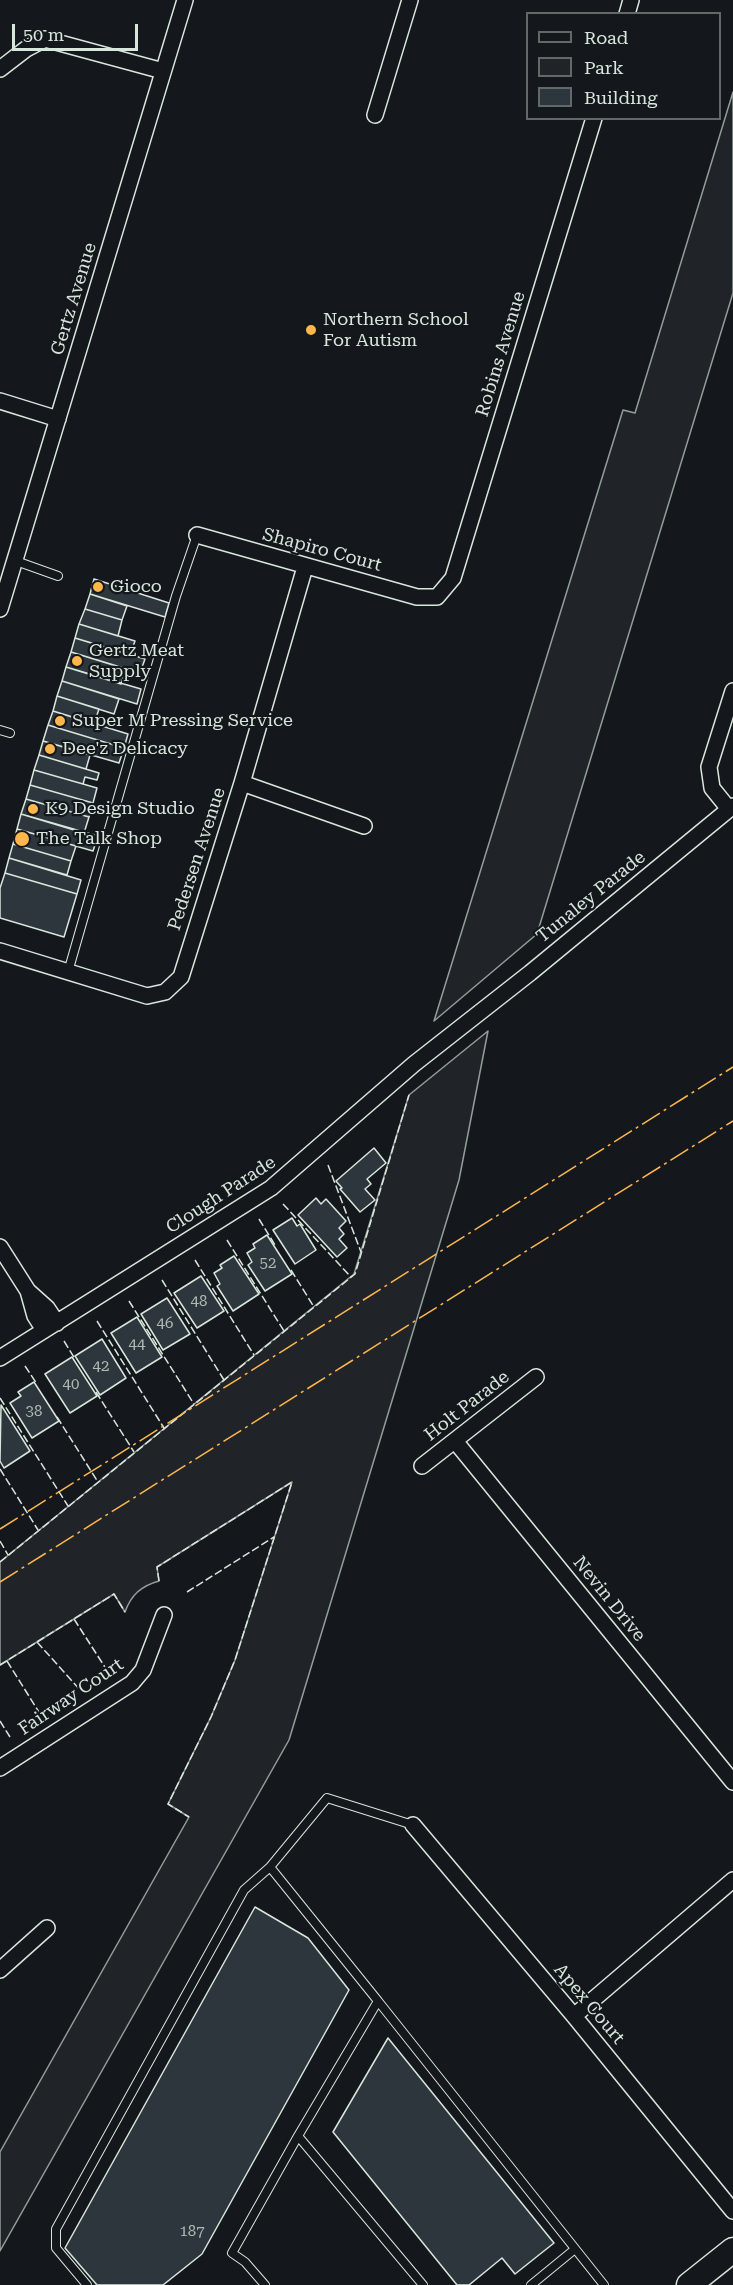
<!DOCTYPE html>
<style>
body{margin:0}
#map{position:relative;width:733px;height:2285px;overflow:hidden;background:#14181c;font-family:"Roboto Serif",serif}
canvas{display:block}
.legend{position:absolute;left:526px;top:12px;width:195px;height:108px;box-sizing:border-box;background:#14181c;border:2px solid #626a69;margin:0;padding:8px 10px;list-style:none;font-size:18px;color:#d8e6dc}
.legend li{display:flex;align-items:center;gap:12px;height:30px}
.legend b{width:30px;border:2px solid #626a69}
.scale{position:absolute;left:12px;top:24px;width:126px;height:27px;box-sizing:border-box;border:3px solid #d8e6dc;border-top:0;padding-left:8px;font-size:18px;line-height:21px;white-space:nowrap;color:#d8e6dc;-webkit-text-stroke:4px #14181c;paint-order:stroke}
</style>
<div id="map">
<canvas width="733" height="2285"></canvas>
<ul class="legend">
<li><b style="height:8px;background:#14181c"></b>Road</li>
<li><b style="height:16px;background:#202428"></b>Park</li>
<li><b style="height:16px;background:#2c363c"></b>Building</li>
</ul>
<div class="scale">50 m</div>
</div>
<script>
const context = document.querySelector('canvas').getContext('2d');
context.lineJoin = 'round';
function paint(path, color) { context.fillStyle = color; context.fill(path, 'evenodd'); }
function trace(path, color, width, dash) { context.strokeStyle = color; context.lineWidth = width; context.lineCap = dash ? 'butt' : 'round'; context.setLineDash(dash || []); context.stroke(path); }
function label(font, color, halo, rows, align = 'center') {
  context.font = font + ' "Roboto Serif",serif'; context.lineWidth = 4.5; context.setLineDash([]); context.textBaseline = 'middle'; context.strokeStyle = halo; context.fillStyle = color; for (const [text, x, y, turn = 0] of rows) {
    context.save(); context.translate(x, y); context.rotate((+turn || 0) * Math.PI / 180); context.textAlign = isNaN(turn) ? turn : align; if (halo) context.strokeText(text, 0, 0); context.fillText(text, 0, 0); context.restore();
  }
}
const green = new Path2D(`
 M733 92V293L537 934 434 1021 623 410 635 413Z
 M488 1031 459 1180 289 1740 0 2251V2152L189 1817 168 1804 211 1717 235 1660 292 1482 157 1567 159 1581C141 1586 131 1595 125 1612L114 1594 0 1665V1562L354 1274 409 1095Z`);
paint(green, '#202428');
trace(green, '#939e99', 1.5);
const building = new Path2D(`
 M94 579 169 603 165 617 90 594Z
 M90 594 127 606 122 620 85 609Z
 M85 609 122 620 118 636 79 624Z
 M79 624 135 641 130 655 75 638Z
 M75 638 145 659 140 673 71 652Z
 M71 652 126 669 121 684 66 667Z
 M66 667 141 689 137 704 62 681Z
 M62 681 119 699 114 714 57 696Z
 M57 696 99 709 94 724 53 711Z
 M53 711 128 734 124 748 48 725Z
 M48 725 124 748 119 763 43 741Z
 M43 741 90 755 86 769 39 755Z
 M39 755 99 773 97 780 85 777 83 784 34 770Z
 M34 770 97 788 93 803 30 785Z
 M30 785 93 803 89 817 26 799Z
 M26 799 89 817 84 833 21 814Z
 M21 814 98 836 93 851 17 829Z
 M17 829 76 846 71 861 13 844Z
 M13 844 71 861 67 875 9 858Z
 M9 858 81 880 77 894 5 873Z
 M5 873 77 894 64 937 0 918V888Z
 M374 1148 386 1163 367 1179 371 1184 365 1189 375 1200 360 1212 340 1189 342 1188 336 1181Z
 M316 1198 321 1204 326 1199 346 1221 339 1228 344 1234 339 1239 347 1248 337 1257 298 1215Z
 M292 1218 297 1226 300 1224 316 1250 295 1264 273 1230Z
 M267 1235 292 1274 265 1291 248 1265 252 1262 247 1253 255 1248 253 1244Z
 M234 1256 259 1294 233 1311 217 1286 220 1284 214 1273 222 1268 220 1265Z
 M201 1276 224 1311 197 1328 174 1293Z
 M167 1298 190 1334 163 1350 141 1314Z
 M137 1317 162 1357 136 1373 111 1333Z
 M102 1339 126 1378 100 1395 75 1356Z
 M72 1357 97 1396 70 1413 45 1374Z
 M34 1382 59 1421 32 1438 10 1403 21 1396 18 1392Z
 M1 1405 30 1451 4 1468 0 1461Z
 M255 1907 308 1938 349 1990 202 2254 163 2285H97L65 2248Z
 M388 2038 554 2243 515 2274 502 2258 469 2285H457L333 2132Z`);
paint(building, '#2c363c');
trace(building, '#d8e6dc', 1.5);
const service = new Path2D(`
 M16 561 58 576
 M0 730 10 733
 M68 972 176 596 197 535
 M413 1825 327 1798 270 1867 378 2001 298 2136 423 2285
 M378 2001 604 2285
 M87 2285 56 2248V2229L244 1890 270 1867
 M265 2285 245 2262 232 2253 298 2136
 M531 2285 575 2249`);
const minor = new Path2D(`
 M627 14 631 0
 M0 69 26 49 45 39 163 71
 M375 115 410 0
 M0 401 58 419
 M197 535 417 597H437L453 578 594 118
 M0 609 185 0
 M242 783 364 826
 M729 809 712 788 709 767 733 691
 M0 951 147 996 165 992 181 977 242 783 305 567
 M0 1247 28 1291 47 1308 57 1323
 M28 1291 35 1316 44 1330
 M0 1358 271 1188 414 1064 530 973 733 806
 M455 1441 733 1782
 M422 1466 536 1377
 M0 1768 132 1683 143 1670 164 1615
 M413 1825 574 2016 733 2211
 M0 1970 47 1928
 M574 2016 733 1880`);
const primary = new Path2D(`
 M689 2285 733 2250`);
trace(service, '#d8e6dc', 10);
trace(minor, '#d8e6dc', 18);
trace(primary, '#d8e6dc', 27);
trace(service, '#14181c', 8);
trace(minor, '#14181c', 15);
trace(primary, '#14181c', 24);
trace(new Path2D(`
 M328 1165 361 1252
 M283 1204 351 1277
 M259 1219 275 1245
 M227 1240 284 1331
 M195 1260 254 1355
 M291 1270 314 1307
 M162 1280 224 1380
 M129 1301 194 1404
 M97 1321 164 1428
 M64 1341 75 1359
 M25 1366 37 1384
 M96 1392 134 1452
 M0 1398 68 1506
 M57 1417 98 1482
 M0 1469 38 1530
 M0 1541 8 1555
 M0 1562 355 1274 409 1095
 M159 1581 157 1567 292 1482 235 1660 211 1717 168 1804 189 1817
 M187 1592 274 1537
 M74 1619 110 1675
 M37 1642 82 1692
 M7 1661 42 1717
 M0 1665 114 1594 125 1612
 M0 1721 10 1737`), '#d8e6dc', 1.5, [8, 3]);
trace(new Path2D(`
 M0 1529 733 1067
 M0 1582 733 1121`), '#ffb74d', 1.5, [21, 4.5, 3, 4.5]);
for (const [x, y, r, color] of [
 [311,330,6,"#ffb74d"],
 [98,587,6,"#ffb74d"],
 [77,661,6,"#ffb74d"],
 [60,721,6,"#ffb74d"],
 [50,749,6,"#ffb74d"],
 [33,809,6,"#ffb74d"],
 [22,839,8,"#ffb74d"]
]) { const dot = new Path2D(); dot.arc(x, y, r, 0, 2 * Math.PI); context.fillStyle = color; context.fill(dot); trace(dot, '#14181c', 2); }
label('15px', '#adbab4', null, [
 ["52",268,1264],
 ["48",199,1302],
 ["46",165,1324],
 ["44",137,1345],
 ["42",101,1367],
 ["40",71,1385],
 ["38",34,1412],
 ["187",192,2232]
]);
label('18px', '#d8e6dc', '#14181c', [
 ["Gertz Avenue",74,299,-73],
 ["Robins Avenue",501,354,-73],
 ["Shapiro Court",322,550,15],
 ["Pedersen Avenue",197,859,-72],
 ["Tunaley Parade",591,897,-39],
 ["Clough Parade",221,1195,-33],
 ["Holt Parade",467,1406,-38],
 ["Nevin Drive",609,1599,51],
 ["Fairway Court",71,1697,-34],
 ["Apex Court",589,2004,50]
]);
label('18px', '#d8e6dc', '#14181c', [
 ["Northern School",323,320],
 ["For Autism",323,341],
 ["Gioco",110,587],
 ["Gertz Meat",89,651],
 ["Supply",89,672],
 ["Super M Pressing Service",72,721],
 ["Dee'z Delicacy",62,749],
 ["K9 Design Studio",45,809],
 ["The Talk Shop",36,839]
], 'left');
</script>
